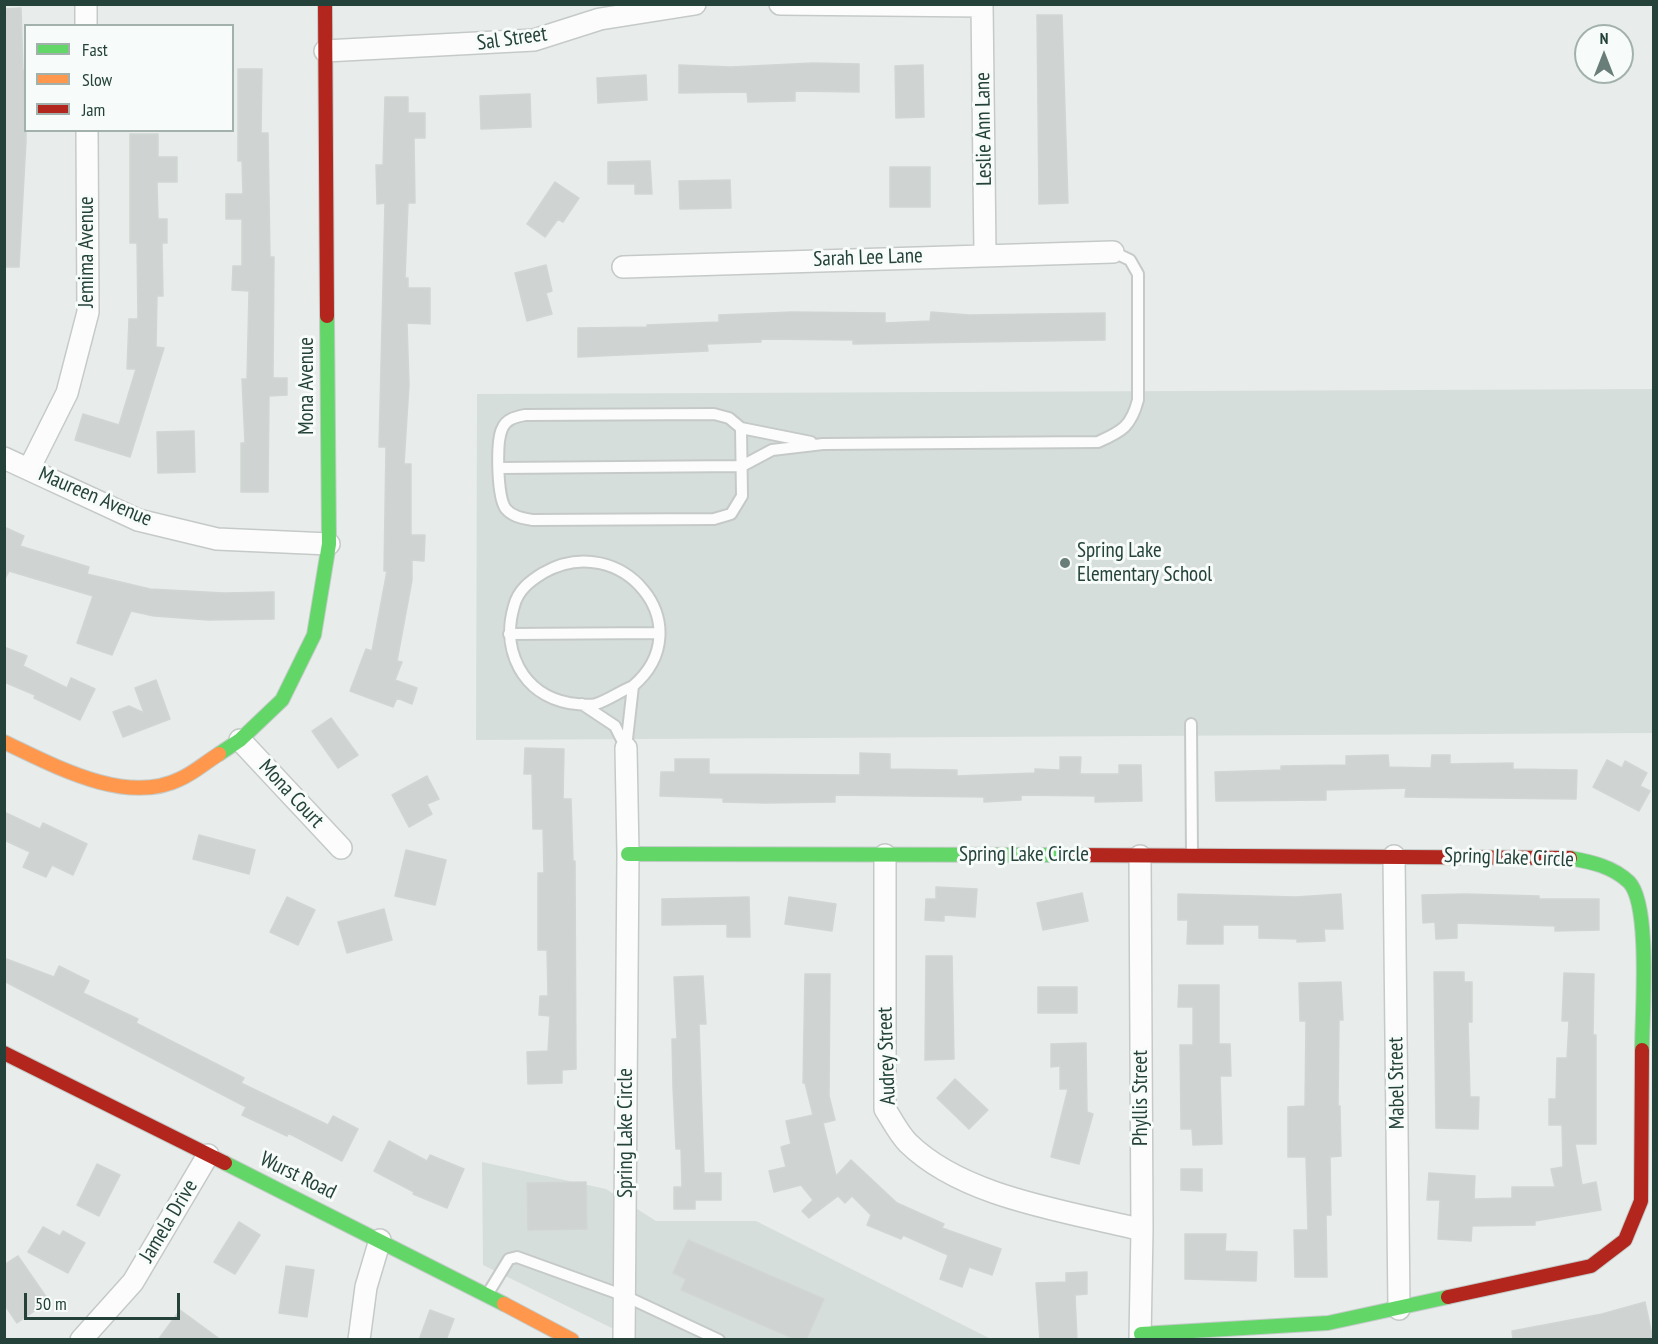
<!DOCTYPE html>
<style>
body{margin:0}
#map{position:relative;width:1658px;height:1344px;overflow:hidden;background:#e8edeb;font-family:"PT Sans Narrow",sans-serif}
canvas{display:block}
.frame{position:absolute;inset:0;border:6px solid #24423a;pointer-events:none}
.legend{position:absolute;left:24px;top:24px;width:210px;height:108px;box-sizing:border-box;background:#f7fbf9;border:2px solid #a3b1ad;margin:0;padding:8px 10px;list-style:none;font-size:18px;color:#24423a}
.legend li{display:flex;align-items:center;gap:12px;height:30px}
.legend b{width:30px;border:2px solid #a3b1ad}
.north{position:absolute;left:1574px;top:24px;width:60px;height:60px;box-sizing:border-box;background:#f7fbf9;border:2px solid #a3b1ad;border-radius:50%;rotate:0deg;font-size:16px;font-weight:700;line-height:24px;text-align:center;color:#24423a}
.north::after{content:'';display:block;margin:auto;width:21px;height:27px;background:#697e78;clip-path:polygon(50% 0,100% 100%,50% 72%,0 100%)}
.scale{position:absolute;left:24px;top:1293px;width:156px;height:27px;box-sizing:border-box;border:3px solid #24423a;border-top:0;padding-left:8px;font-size:18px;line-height:21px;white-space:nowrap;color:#24423a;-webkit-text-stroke:4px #f7fbf9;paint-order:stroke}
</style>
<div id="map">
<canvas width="1658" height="1344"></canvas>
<div class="frame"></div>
<ul class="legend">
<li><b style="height:8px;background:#63d668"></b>Fast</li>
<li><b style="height:8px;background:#ff974d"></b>Slow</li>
<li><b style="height:8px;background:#b3261e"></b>Jam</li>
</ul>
<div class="north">N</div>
<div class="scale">50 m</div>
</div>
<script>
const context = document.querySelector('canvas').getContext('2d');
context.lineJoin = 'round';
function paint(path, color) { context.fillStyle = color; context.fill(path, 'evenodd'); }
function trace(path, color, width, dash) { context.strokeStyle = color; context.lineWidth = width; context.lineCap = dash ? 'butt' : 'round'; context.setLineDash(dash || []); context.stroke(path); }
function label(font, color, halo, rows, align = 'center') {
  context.font = font + ' "PT Sans Narrow",sans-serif'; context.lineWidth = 6; context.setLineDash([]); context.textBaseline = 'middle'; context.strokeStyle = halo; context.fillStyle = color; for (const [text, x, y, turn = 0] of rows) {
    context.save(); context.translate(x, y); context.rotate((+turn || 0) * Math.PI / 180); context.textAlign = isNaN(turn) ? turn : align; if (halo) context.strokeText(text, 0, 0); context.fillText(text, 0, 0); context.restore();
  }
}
paint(new Path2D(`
 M1653 389V733L476 740 477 394Z
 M482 1162 606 1189 656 1221H756L991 1339H634L483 1265Z`), '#d6dedb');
const building = new Path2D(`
 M21 8 23 70H26V141L19 267H4V9Z
 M1037 15H1062L1068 203 1039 204Z
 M813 63 859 64V92L795 91V101L748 102 747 92 679 93V65L731 67Z
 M923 65 924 117 896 118 895 66Z
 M238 69H262L261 133H268L270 257H274L273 378H287V395L269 396 268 492H241V443H245L242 379H247L249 291 232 290 233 266H242V219H226V194H243L242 161H238Z
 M646 75 647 100 598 103 597 78Z
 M530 94 531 127 481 129 480 96Z
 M385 97H408V113H425V138H414L415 203H408L405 278H408V288H430V324L407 323 409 385 404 464H411V535H425L424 561 412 560V580L397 661 402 662 395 680 417 688 412 704 397 698 393 707 350 691 366 649 372 651 387 571H384L386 447H379L385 203 377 204 376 165H383Z
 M130 134H158V157H177V182H157L158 219H167V243H162L163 296H157L156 347 164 348 130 457 75 440 83 414 119 425 136 369H127L129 319H138L137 243H130Z
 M650 161 652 194H635V184H608V162Z
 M890 167H930V207H890Z
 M730 180 731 208 680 209 679 181Z
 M555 182 579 198 563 222 558 219 545 237 527 224Z
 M546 265 552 291 546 293 552 314 527 321 515 273Z
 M792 312 885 313V323L930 321 931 312 969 315 1105 313V340L853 344V340L761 339V342L707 344 708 351 578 357V328L647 327V325L719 322V315Z
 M194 431 195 472 158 473 157 432Z
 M4 527 24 536 20 546 89 567 87 574 150 589 224 593 274 592V619L208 620 154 616 131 611 112 655 77 643 93 596 9 571 4 581Z
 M4 647 27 656 23 666 67 688 71 678 95 689 80 720 34 698 35 695 4 682Z
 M156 680 170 719 123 737 113 712 129 706 144 713 135 688Z
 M331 718 358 755 338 768 312 731Z
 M525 748 564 749 563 799H571L573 861H575L576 1069 562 1070V1083L528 1084 527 1052 548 1051 550 1016 539 1015 540 996H548L547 950H538V873H544L543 829H533L532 774H524Z
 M860 753 890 754V769L957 770V776L1035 773V769L1060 770V757H1081L1080 774H1119V765H1141L1142 801 1095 802V796L1021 795V800L984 802V797L835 795V802L766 803 723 802V798L660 796 661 772H675V759H709V774L860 775Z
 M1388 755 1389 767 1431 768 1432 755H1450V764L1513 763V769L1577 770 1576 799 1405 797 1406 788 1326 790V800L1216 801 1215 772 1281 770V766L1346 765V756Z
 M1607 760 1622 768 1625 761 1647 773 1640 786 1650 791 1639 811 1593 787Z
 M427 776 439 799 427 804 432 814 409 827 392 795Z
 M4 812 40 829 43 823 87 844 73 875 52 865 46 877 23 867 30 852 4 840Z
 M199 835 255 850 249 874 193 859Z
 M406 850 446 860 435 905 395 896Z
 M936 887 977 889 975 917 944 915V921L925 920 926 899H936Z
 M1082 893 1088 921 1043 930 1037 903Z
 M1178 894 1296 897 1341 894 1343 929H1324L1325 941 1297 942V939L1259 938V925H1223V944H1187L1188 920H1178Z
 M1465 894 1539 896V899H1599V930L1555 931V926L1457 923V938L1436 939 1435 922 1423 923 1422 895Z
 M287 897 315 910 298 945 270 932Z
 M749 897 750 937H727V924L662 925V899Z
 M789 897 836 904 832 931 785 924Z
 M384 909 392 940 347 953 338 922Z
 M926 956H952L954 1059 925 1060Z
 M4 958 54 977 59 966 89 981 83 993 138 1019 136 1023 244 1078 241 1083 328 1125 333 1116 358 1129 342 1161 288 1133 287 1136 242 1115 246 1107 4 981Z
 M1434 972H1464V982H1472V1022H1468L1470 1097H1479L1478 1129 1436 1128Z
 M1564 973 1594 974 1593 1035H1596V1144H1575L1582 1185 1596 1182 1601 1210 1535 1221V1225L1472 1226 1471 1241 1438 1239 1440 1200H1427L1429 1173 1475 1176 1474 1199 1512 1198V1187H1555L1551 1169 1563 1167 1562 1125H1549V1099H1556L1557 1058H1567L1569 1021H1562Z
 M805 974H830L829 1096 835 1120 823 1123 836 1176 851 1160 897 1203 944 1224 942 1228 1001 1249 992 1275 969 1267 962 1287 940 1279 948 1255 903 1235 901 1239 867 1225 871 1215 852 1196 845 1203 838 1196 809 1218 802 1211 813 1200 801 1185 774 1192 769 1171 786 1167 781 1147 791 1144 786 1121 813 1115 805 1083H803Z
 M703 976 706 1024H699L704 1173H721V1200H695V1209H674V1187H682L681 1149H676L673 1087 672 1039H677L674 977Z
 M1341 982 1343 1020H1339L1338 1106H1340L1341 1156 1330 1157 1331 1215H1326L1327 1277H1295L1294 1230H1308L1306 1157H1288V1107L1305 1106 1306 1021H1300L1299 983Z
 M1179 985H1219V1044H1230L1231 1076H1220L1222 1144 1193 1145 1192 1129H1181L1180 1045H1193V1007H1178Z
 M1038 987H1077V1013H1038Z
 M1086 1043 1087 1112 1093 1114 1079 1164 1051 1157 1068 1089H1060V1066L1051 1067V1044Z
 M955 1079 988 1110 969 1129 937 1098Z
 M389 1141 427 1161 430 1155 464 1169 447 1208 413 1194 414 1192 374 1171Z
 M97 1164 120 1175 99 1216 77 1205Z
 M1181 1169H1202V1191L1181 1190Z
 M586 1182 587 1229 528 1230 527 1183Z
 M239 1222 260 1235 235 1274 214 1262Z
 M43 1227 60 1236 63 1231 85 1243 68 1273 28 1252Z
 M1185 1234H1226L1225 1251 1257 1252 1256 1281 1185 1279Z
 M688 1240 824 1299 806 1340H797L681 1290 686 1279 673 1273Z
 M18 1256 49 1301 17 1323 4 1304V1265Z
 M286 1266 314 1270 307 1317 279 1313Z
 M1087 1272V1294L1075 1295 1077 1340H1040L1036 1283 1066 1282V1273Z
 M1645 1302 1653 1340H1513L1512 1331 1602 1314Z
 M180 1310 221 1340H158Z
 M430 1310 454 1319 446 1340H419Z`);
paint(building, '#cfd4d2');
trace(building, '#d1d6d4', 1.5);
const lane = new Path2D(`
 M741 428 742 496 731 514 714 519 532 520C522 518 513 517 506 509 497 498 496 442 502 429 506 419 515 417 525 415L714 414 729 418 741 428 811 442
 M499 468 742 466 772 450 823 444 1098 442C1123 431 1131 426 1138 400V274L1130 260 1113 252
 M509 634 659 633
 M582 704 615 726 626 748
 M1191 724 1192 855
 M626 748 633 686C703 626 621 528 543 573 530 581 518 590 514 606 501 650 522 694 569 703 577 704 588 706 596 704 608 700 621 691 633 686
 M487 1295 509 1259 517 1257 625 1296 719 1340`);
const street = new Path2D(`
 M86 4V26
 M780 4 982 6
 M982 4 985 254
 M325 51 534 40 600 19 695 4
 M623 267 1113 252
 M4 458 138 520 217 539 329 544
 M29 469 67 393 88 312 87 130
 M240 740 341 848
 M885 855V1109C892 1120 899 1134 908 1143 964 1198 1067 1211 1142 1230
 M1394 856 1399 1309
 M81 1340 133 1282 208 1155
 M359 1340 366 1287 380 1240
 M624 1340 628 854 626 748
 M1140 1340 1142 1230 1140 856`);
const fast = new Path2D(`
 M219 754 240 740 282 700 314 635 329 544 327 316
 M628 854 1066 855
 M1570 858C1591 862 1612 866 1629 882 1651 905 1642 1015 1642 1050
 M225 1163 504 1304
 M1141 1334 1328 1323 1448 1297`);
const slow = new Path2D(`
 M4 742C53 765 126 806 180 779 194 773 206 762 219 754
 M504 1304 572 1340`);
const jam = new Path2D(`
 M325 4 327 316
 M1066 855 1570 858
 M4 1053 225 1163
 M1448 1297 1591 1266 1625 1240 1641 1201 1642 1050`);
trace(lane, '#c5cac8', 14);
trace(street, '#c5cac8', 24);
trace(fast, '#c3cbc8', 16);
trace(slow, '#c3cbc8', 16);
trace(jam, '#c3cbc8', 16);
trace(lane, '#fcfcfc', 10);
trace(street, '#fcfcfc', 21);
trace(fast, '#63d668', 14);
trace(slow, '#ff974d', 14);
trace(jam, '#b3261e', 14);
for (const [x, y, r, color] of [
 [1065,563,6,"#697e78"]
]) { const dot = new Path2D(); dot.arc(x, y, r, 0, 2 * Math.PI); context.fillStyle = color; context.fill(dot); trace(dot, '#f7fbf9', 2); }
label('21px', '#24423a', '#f7fbf9', [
 ["Sal Street",512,39,-8],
 ["Leslie Ann Lane",984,129,-91],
 ["Jemima Avenue",87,252,-90],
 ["Sarah Lee Lane",868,258,-2],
 ["Mona Avenue",307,386,-90],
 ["Maureen Avenue",95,497,23],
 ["Mona Court",291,794,47],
 ["Spring Lake Circle",1024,855],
 ["Spring Lake Circle",1509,858,2],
 ["Audrey Street",887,1056,-92],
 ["Mabel Street",1397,1083,-91],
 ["Phyllis Street",1141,1098,-90],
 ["Spring Lake Circle",626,1133,-90],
 ["Wurst Road",298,1176,26],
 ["Jamela Drive",169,1221,-59]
]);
label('21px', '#24423a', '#f7fbf9', [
 ["Spring Lake",1077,551],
 ["Elementary School",1077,575]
], 'left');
</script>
